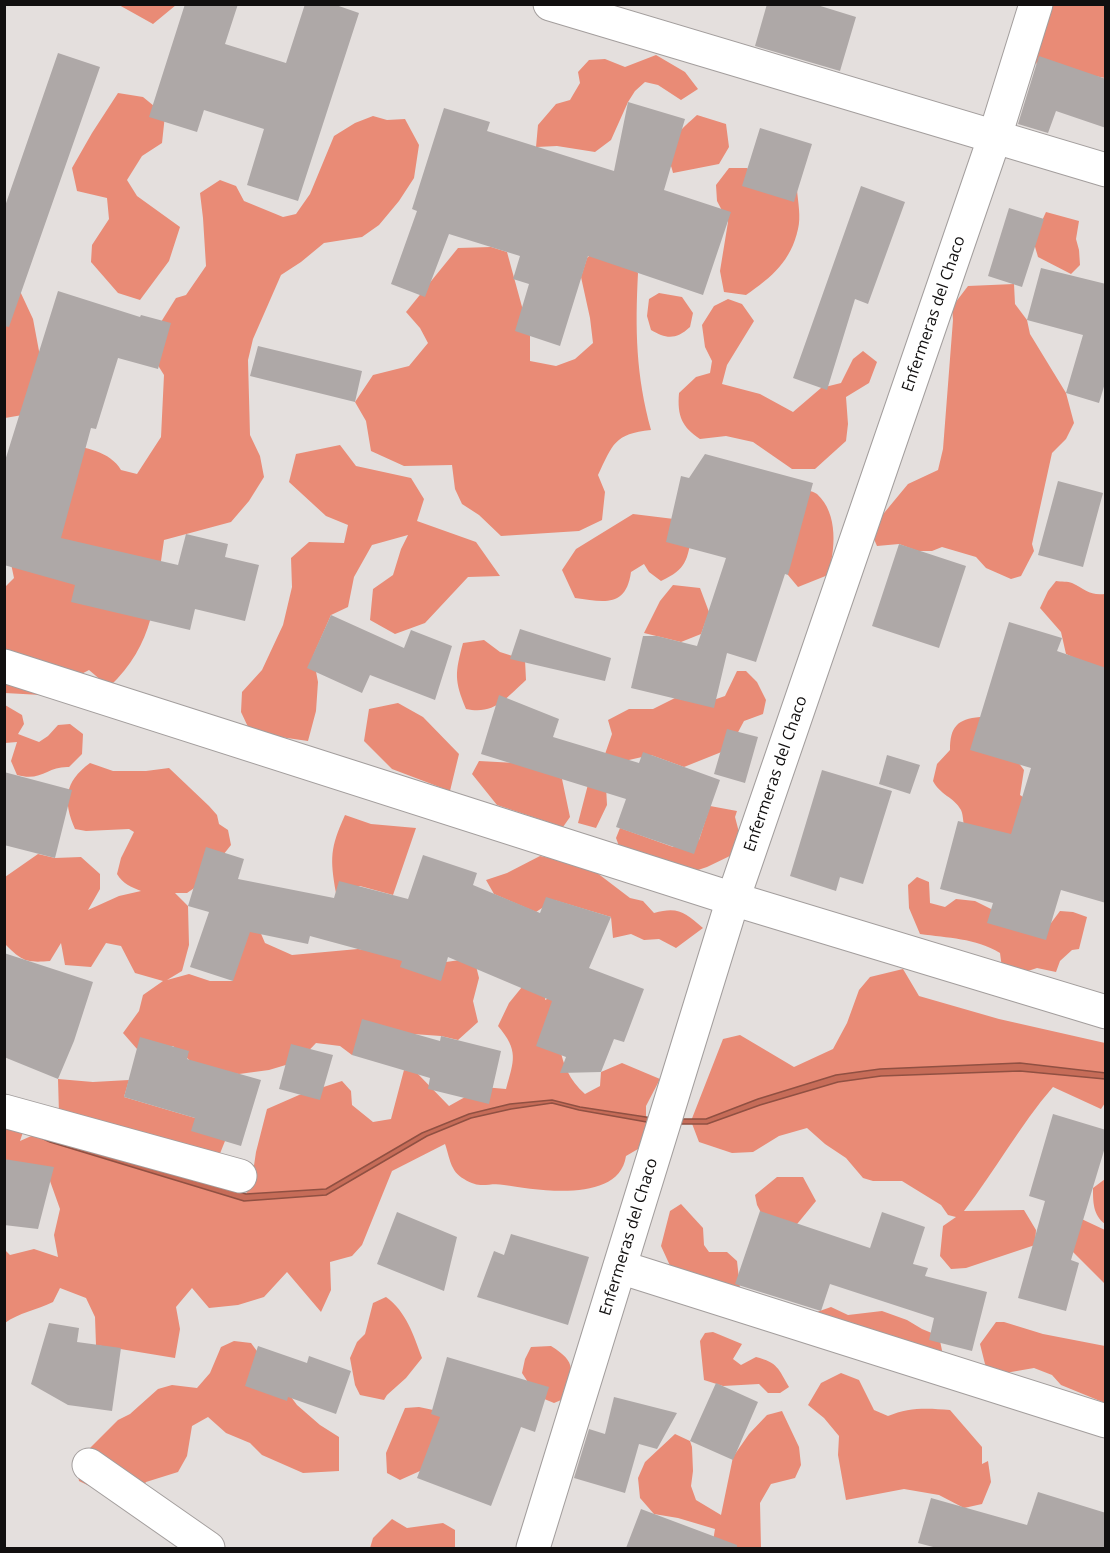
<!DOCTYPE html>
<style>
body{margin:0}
#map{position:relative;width:1110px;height:1553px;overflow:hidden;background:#e4dfdd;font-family:"Open Sans",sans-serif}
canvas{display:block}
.frame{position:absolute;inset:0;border:6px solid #110f0f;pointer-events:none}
</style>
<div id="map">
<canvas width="1110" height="1553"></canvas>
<div class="frame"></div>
</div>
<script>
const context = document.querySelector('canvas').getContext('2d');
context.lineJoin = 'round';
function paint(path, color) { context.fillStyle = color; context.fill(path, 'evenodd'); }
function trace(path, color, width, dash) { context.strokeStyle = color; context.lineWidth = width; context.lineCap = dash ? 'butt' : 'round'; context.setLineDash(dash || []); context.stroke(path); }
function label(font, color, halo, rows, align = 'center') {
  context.font = font + ' "Open Sans",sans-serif'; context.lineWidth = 4.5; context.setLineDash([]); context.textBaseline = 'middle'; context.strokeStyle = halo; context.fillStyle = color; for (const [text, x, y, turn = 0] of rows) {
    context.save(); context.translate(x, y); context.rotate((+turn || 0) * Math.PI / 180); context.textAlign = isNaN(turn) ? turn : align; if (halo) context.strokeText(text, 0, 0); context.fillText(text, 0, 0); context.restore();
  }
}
paint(new Path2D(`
 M119 5H176L153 24Z
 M1052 5H1105V78L1037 65 1032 48Z
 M656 55 685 72 698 89 681 100 658 85 645 82 635 91 628 102 611 140 595 152 557 146 536 147 538 125 556 104 570 100 580 83 578 72 589 60 605 59 625 67Z
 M118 93 143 97 165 115 162 143 142 156 127 180 137 196 180 227 169 261 140 300 118 293 91 262 92 245 109 219 107 198 77 191 72 168 92 133Z
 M697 115 726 124 729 147 719 164 673 173C672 167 668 160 668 154 669 139 687 124 697 115Z
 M373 116 387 120 405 119 419 145 414 178 399 201 379 225 362 237 324 243 301 262 281 275 253 339 248 360 250 435 260 456 264 477 249 501 231 522 164 540C155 599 155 644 109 687L89 670 41 695 5 693V587L14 578 10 559 65 443C85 448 110 451 121 470L137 474 161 437 164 375 149 351 156 330 176 298 186 295 206 266 203 218 200 193 220 180 236 186 244 201 283 217 296 214 310 194 334 136 355 123Z
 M729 168H747L763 182 797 190C798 202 801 217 798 229 791 261 772 277 746 295L724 292 720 271 728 222 717 201 716 185Z
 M1046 212 1079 221 1076 239 1079 250 1080 265 1071 274 1038 257 1033 240Z
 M607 239 638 273C635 330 636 375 651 430 614 434 613 444 598 475L605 492 602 520 579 531 501 536 479 515 462 504 455 489 452 465 404 466 371 451 366 421 355 402 373 375 409 366 428 343 420 328 406 312 458 248 491 247 507 252 530 336V361L556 366 575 359 593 343 590 318 581 277 587 258Z
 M1014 284 1015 304 1027 320 1030 334 1066 393 1074 423 1066 439 1052 453 1032 544 1034 551 1021 576 1011 579 986 568 976 557 942 547 932 551H918L899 544 877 546 870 530 908 484 938 470 943 449 953 320 952 307 968 286Z
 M4 287 19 289 33 319 39 351 40 412 5 418Z
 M659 293 682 297 693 313 690 327C676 340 666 339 651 330L647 316 649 299Z
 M728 299 742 304 754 321 727 365 722 384 760 394 793 412 821 388 841 383 853 359 863 351 877 362 869 383 846 397 848 424 846 441 815 469H792L753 442 726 436 700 439C682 427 677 416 679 393L696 377 710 373 712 361 705 347 702 325 714 306Z
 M340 445 356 466 411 478 424 499 417 521 476 542 500 576 468 577 425 623 395 634 370 620 373 589 393 575 401 549 408 535 372 545 354 577 348 607 331 615 313 656 318 682 316 711 308 741 273 736 249 729 241 712 242 692 262 670 283 625 292 587 291 558 309 542 344 543 348 525 326 516 289 482 296 454Z
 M804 489C808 490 814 492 817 494 839 514 835 551 828 575L798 587 788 575 776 532Z
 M633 514 674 519 692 534C687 560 687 569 661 581L649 572 644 564 631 572C626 608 604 602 575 598L562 570 576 549Z
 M1056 581C1061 582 1068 581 1072 583 1085 589 1090 596 1105 594V672L1066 654 1061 632 1040 608 1048 591Z
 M673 585 700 588 709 612 701 634 681 642 644 633 660 601Z
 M484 640 500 652 525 660 526 680C506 698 495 715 466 709 454 680 455 673 463 643Z
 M737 671H746L757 682 766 700 763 714 744 721 729 749 684 767 651 755 620 762 606 786 607 805 596 828 578 823 592 769 604 757 612 734 608 720 629 709H653L675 698 702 704 725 696Z
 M398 703 423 717 459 754 450 791 392 769 364 741 369 709Z
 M5 705 22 715 24 724 18 734 39 742 48 736 58 725 70 724 83 734 82 754 69 767C47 766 42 782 17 775L11 761 17 742 5 743Z
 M980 717 983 733 1015 758 1024 770 1020 795 1026 799 1055 850 964 825C963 821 963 814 961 810 954 797 940 795 933 781L937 764 950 750C950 727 957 719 980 717Z
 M479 761 534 764 562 779 570 817 563 827 497 805 472 774Z
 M90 763 113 771H146L169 768 209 806 217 815 219 824 228 830 231 845 200 884 187 893H175L188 906 189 945 182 971 167 980 189 974 210 981H233L227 948 256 922 265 943 292 955 358 949 446 962 474 958 479 978 473 1001 478 1022 458 1040 441 1036 413 1034 364 1043 352 1055 340 1046 316 1043 299 1061 269 1070 239 1074 201 1070 173 1046 137 1049 123 1033 139 1011 143 995 163 981 135 973 121 946 106 943 91 967 65 965 61 943 50 961C26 963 22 961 5 944V877L38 854 55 858 81 857 100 874V889L88 910 119 896 141 891C131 887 123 884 117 874L121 858 134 832 129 829 86 831 75 829C63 801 64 782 90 763Z
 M710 806 737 811 735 817 740 836 734 854 707 867 686 874 622 854 616 838 620 828 673 847 699 840Z
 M345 815 371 824 416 828 393 895 360 886 336 893C330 858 330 848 345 815Z
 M540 856 588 866 630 898 643 901 654 913C679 906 685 913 703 928L676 948 659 939 644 940 631 934 613 938 611 917 554 900 536 912 494 894 486 880 507 873Z
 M917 877 929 882 930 903 945 907 956 899 975 901 991 909 1048 927 1060 911 1073 912 1087 917 1079 949 1072 950 1060 961 1056 972 1037 968 1025 972 1002 968 1000 953C975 938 948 938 920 934L909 908 908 885Z
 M903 969 919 996 999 1019 1105 1043V1103L1101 1109 1053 1087C1020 1125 995 1171 964 1211L1024 1210 1036 1230 1035 1245 966 1268 951 1269 940 1256 943 1226 956 1217 948 1215 941 1205 902 1181H873L863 1178 846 1158 825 1144 807 1128 779 1136 753 1152 732 1153 699 1142 691 1121 723 1039 740 1035 794 1067 833 1049 847 1023 859 990 870 977Z
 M522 987 546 988 545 1000 557 994C559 1033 554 1066 585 1094L600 1086 601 1072 622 1063 660 1079 646 1106V1126L638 1149 626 1156C619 1204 537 1190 504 1185 488 1182 481 1190 464 1179 450 1171 450 1158 445 1144L392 1171 362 1245 352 1256 330 1262 331 1290 321 1312 287 1272 264 1297 238 1305 209 1308 192 1288 176 1307 180 1329 175 1358 96 1345 95 1317 86 1298 60 1288 53 1302C37 1310 18 1313 5 1323L4 1249 10 1255 34 1249 58 1257 54 1235 60 1209 50 1181 4 1164 5 1102 25 1126 20 1141 38 1133 59 1114 58 1079 93 1082 129 1080 124 1097 195 1118 225 1141 219 1156 225 1182 246 1194 252 1179 256 1152 267 1109 299 1095 342 1081 351 1091 352 1105 373 1122 391 1119 404 1070 417 1073 449 1106 483 1087 506 1089C514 1060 519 1051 498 1026L509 1003Z
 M777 1177H803L816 1201 793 1229 765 1220 757 1205 755 1195Z
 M1105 1179V1224C1093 1215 1093 1202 1093 1188Z
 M681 1204 703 1228 704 1245 709 1252H727L737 1261 740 1288 672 1270 661 1246 670 1211Z
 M1073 1215 1105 1230V1284L1062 1241Z
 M386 1297C406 1311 414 1336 422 1358L406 1378 387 1395 384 1400 360 1395 355 1385 350 1358 357 1342 365 1334 373 1303Z
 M831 1307 848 1315 882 1311 907 1320 922 1329 939 1336 944 1360 814 1313Z
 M996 1322H1004L1043 1334 1105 1346V1403L1061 1385 1052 1375 1034 1368 988 1376 980 1344Z
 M713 1332 742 1344 733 1359 741 1365 756 1357C778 1363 778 1368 789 1387L780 1393H768L759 1384 723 1386 704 1380 700 1341 705 1333Z
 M234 1341 251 1343 297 1405 320 1425 339 1437V1471L303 1473 262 1455 250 1443 226 1433 208 1417 192 1426 187 1456 178 1472 146 1482 140 1491 104 1493 79 1481 76 1462 118 1420 130 1414 158 1389 172 1385 197 1388 210 1373 221 1347Z
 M551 1346C578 1363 572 1370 566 1398L554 1403 537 1396 522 1373 525 1359 531 1347Z
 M841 1373 859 1380 874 1410 888 1416C909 1407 928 1408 950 1410L982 1447V1464L988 1461 991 1482 982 1504 964 1508 939 1495 904 1489 846 1500 838 1455 839 1436 824 1418 808 1405 821 1383Z
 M419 1407 438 1411 481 1432 420 1471 400 1480 387 1473 386 1453 405 1408Z
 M782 1411 799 1447 801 1465 795 1478 771 1484 760 1503 761 1548H702L713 1541 715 1529 678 1518 654 1514 640 1498 638 1478 645 1462 675 1434 690 1441 692 1447 693 1471 691 1486 696 1500 721 1515 733 1457 749 1434 767 1415Z
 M392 1519 407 1528 443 1523 455 1530V1548H370L373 1538Z`), '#e98b76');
const water = new Path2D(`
 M1020 1063 1106 1073 1105 1079 1020 1071 881 1076 838 1082 760 1105 707 1124H658L579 1110 552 1103 511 1109 471 1118 427 1136 326 1195 244 1201 50 1142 24 1130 85 1144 246 1194 326 1189 422 1133 469 1114 510 1104 552 1100 580 1107 659 1119H706L758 1099 836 1075 880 1069Z`);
paint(water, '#c66c58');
trace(water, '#905042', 1.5);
paint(new Path2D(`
 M185 4H238L225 44 286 63 305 4H333L359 13 298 201 247 185 264 129 204 110 197 132 149 117Z
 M767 4H814L856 17 840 71 755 46Z
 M58 53 100 67 9 327 4 326V209Z
 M1039 56 1106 79V128L1056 111 1048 133 1018 124Z
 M628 102 685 119 664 190 731 212 703 295 588 256 560 346 515 331 529 284 513 279 520 256 449 234 425 297 391 284 417 211 412 209 444 108 490 122 487 131 614 171Z
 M760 128 812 144 794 202 742 186Z
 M861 186 905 202 868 304 855 299 827 390 793 378Z
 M1009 208 1044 219 1022 287 988 276Z
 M1041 268 1106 284V380L1099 403 1066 393 1083 335 1027 320Z
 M58 291 140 317 141 315 171 323 158 369 118 358 96 429 91 428 61 538 178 565 186 534 228 544 225 557 259 565 245 621 195 609 190 630 71 602 75 585 4 565V464Z
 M258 346 362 371 355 402 250 376Z
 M705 454 813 483 788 575 785 574 756 662 727 653 714 708 631 688 643 636H657L697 646 726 558 666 542 681 476 689 478Z
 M1058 481 1103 493 1083 567 1038 555Z
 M899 544 966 566 939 648 872 626Z
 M331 615 404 648 411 630 452 646 435 700 370 675 362 693 307 668Z
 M1009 622 1062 638 1057 651 1106 668V903L1061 890 1046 940 987 923 993 903 940 889 958 821 1011 834 1031 768 970 750Z
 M520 629 611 658 605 681 510 659Z
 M499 695 559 719 553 737 639 763 643 752 720 780 694 854 616 827 626 799 481 754Z
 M727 729 758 737 745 783 714 774Z
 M887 755 920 765 910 794 879 784Z
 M822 770 892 791 863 884 840 877 836 891 790 876Z
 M4 772 72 790 55 858 4 845Z
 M206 847 244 859 238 879 334 898 339 881 408 899 423 855 477 873 473 885 540 913 546 897 611 917 589 968 644 989 624 1042 614 1039 601 1072 560 1073 566 1057 536 1046 552 1001 448 957 441 981 400 967 402 961 310 936 308 944 250 932 233 981 190 967 209 912 188 906Z
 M4 953 93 982 74 1041 58 1079 4 1057Z
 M362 1019 440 1041 441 1036 501 1051 489 1104 428 1089 430 1078 352 1055Z
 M140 1037 189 1051 187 1059 261 1080 241 1146 191 1131 195 1118 124 1097Z
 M291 1044 333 1055 320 1100 279 1089Z
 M1053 1114 1106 1130V1144L1071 1260 1079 1263 1066 1311 1018 1298 1045 1201 1029 1196Z
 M4 1159 54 1167 38 1229 4 1225Z
 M760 1211 870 1248 882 1212 925 1227 913 1264 928 1268 925 1276 987 1292 972 1351 929 1340 934 1318 830 1284 821 1311 735 1284Z
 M397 1212 457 1237 444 1291 377 1264Z
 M511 1234 589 1257 568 1325 477 1297 494 1251 504 1255Z
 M49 1323 79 1328 77 1342 121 1348 112 1411 68 1405 31 1384Z
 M258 1346 307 1363 309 1356 351 1371 336 1414 288 1397 287 1401 245 1386Z
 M447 1357 549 1387 535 1432 521 1427 491 1506 417 1478 440 1417 431 1414Z
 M716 1383 758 1402 733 1460 690 1441Z
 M614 1397 677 1413 657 1449 639 1444 625 1493 574 1478 589 1429 605 1434Z
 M1038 1492 1106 1513V1548H937L918 1543 931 1498 1027 1525Z
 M641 1509 737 1545V1548H626Z`), '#aea8a7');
const minor = new Path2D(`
 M550 4 1106 170
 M4 666 733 899 1106 1012
 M4 1111 240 1176
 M620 1267 1106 1421
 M89 1465 208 1548`);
const major = new Path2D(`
 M533 1548 733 899 995 136 1036 4`);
trace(minor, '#a39e9d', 35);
trace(major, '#a39e9d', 35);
trace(minor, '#fff', 33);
trace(major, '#fff', 33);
label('16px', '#110f0f', '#fff', [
 ["Enfermeras del Chaco",934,314,-71],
 ["Enfermeras del Chaco",776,774,-71],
 ["Enfermeras del Chaco",629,1237,-73]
]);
</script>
